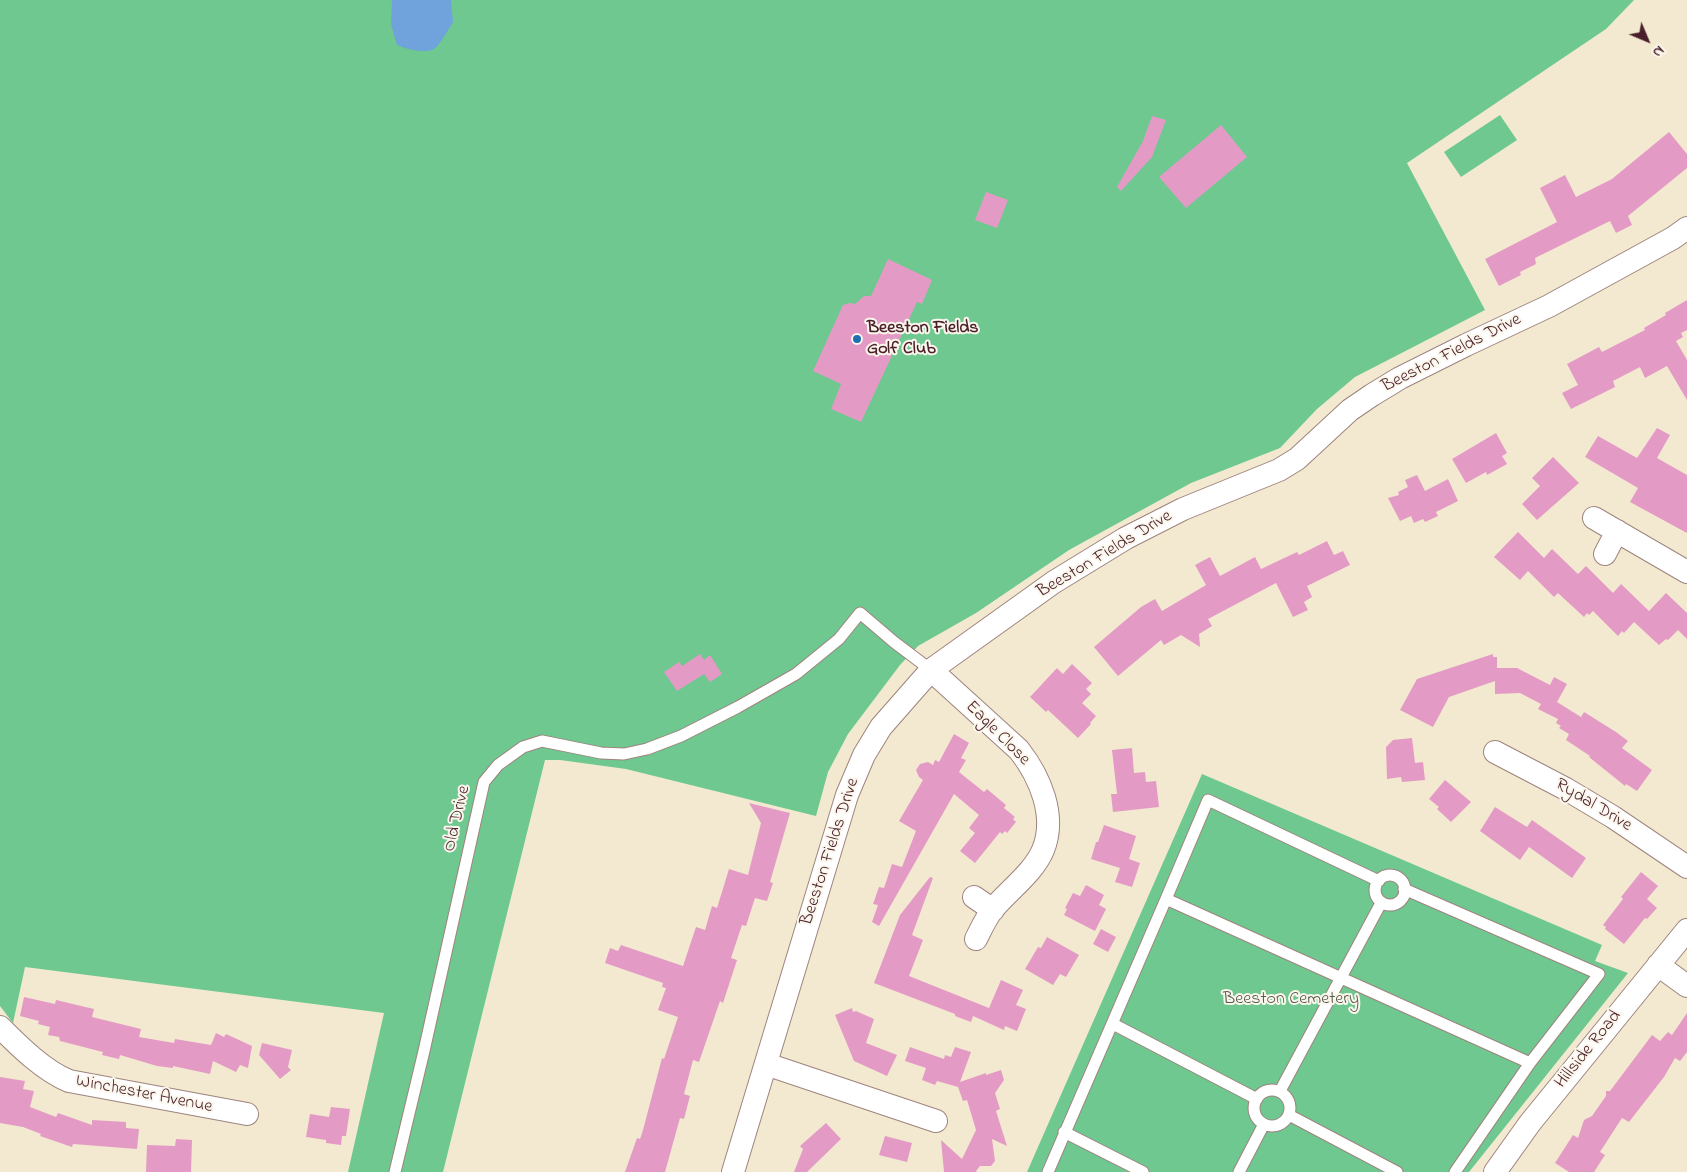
<!DOCTYPE html>
<style>
body{margin:0}
#map{position:relative;width:1687px;height:1172px;overflow:hidden;background:#f3e9d0;font-family:"Indie Flower",sans-serif}
canvas{display:block}
.north{position:absolute;left:1622px;top:15px;width:50px;height:50px;-webkit-text-stroke:4px #fbf7ec;paint-order:stroke;rotate:135deg;font-size:14px;font-weight:700;line-height:20px;text-align:center;color:#4a1f2b}
.north::after{content:'';display:block;margin:auto;width:18px;height:22px;background:#4a1f2b;clip-path:polygon(50% 0,100% 100%,50% 72%,0 100%)}
</style>
<div id="map">
<canvas width="1687" height="1172"></canvas>
<div class="north">N</div>
</div>
<script>
const context = document.querySelector('canvas').getContext('2d');
context.lineJoin = 'round';
function paint(path, color) { context.fillStyle = color; context.fill(path, 'evenodd'); }
function trace(path, color, width, dash) { context.strokeStyle = color; context.lineWidth = width; context.lineCap = dash ? 'butt' : 'round'; context.setLineDash(dash || []); context.stroke(path); }
function label(font, color, halo, rows, align = 'center') {
  context.font = font + ' "Indie Flower",sans-serif'; context.lineWidth = 4; context.setLineDash([]); context.textBaseline = 'middle'; context.strokeStyle = halo; context.fillStyle = color; for (const [text, x, y, turn = 0] of rows) {
    context.save(); context.translate(x, y); context.rotate((+turn || 0) * Math.PI / 180); context.textAlign = isNaN(turn) ? turn : align; if (halo) context.strokeText(text, 0, 0); context.fillText(text, 0, 0); context.restore();
  }
}
paint(new Path2D(`
 M0 0H1634L1606 29 1407 163 1485 310 1355 377 1317 409 1280 448 1191 483 1069 550 976 613 918 646 900 665 848 734 828 772 816 816 626 769 560 760H545L443 1172H348L384 1013 25 967 13 1023 0 1006Z
 M1500 115 1517 140 1461 177 1444 152Z
 M1202 774 1602 945 1595 961 1628 973 1469 1172H1027Z`), '#6ec890');
paint(new Path2D(`
 M392 0H451L453 22C449 28 440 45 434 49 425 54 406 49 397 45L391 24Z`), '#70a2dc');
paint(new Path2D(`
 M1152 116 1166 120 1152 157 1121 191 1117 187 1143 141Z
 M1221 125 1247 157 1186 208 1159 177Z
 M1669 132 1687 154V168L1628 216 1632 225 1616 233 1610 221 1535 258 1536 264 1520 272 1521 275 1499 286 1485 259 1557 222 1540 188 1565 175 1576 197 1612 179Z
 M986 192 1008 200 997 228 975 220Z
 M888 259 932 280 922 304 917 302 861 422 831 409 841 384 813 371 843 305 850 303 855 304 864 296H871Z
 M1687 300V330L1681 333 1683 337 1676 341 1687 360V400L1667 366 1645 378 1640 367 1613 381 1615 387 1571 409 1562 393 1578 385 1567 364 1599 347 1602 352 1645 330 1644 328 1666 315 1665 313Z
 M1657 428 1670 435 1657 458 1687 475V533L1630 502 1638 488 1585 457 1598 436 1637 458Z
 M1496 433 1507 453 1502 456 1507 464 1487 475 1486 472 1466 483 1452 459Z
 M1553 457 1579 483 1537 520 1522 504 1540 486 1532 478Z
 M1417 475 1425 491 1448 479 1458 501 1436 512 1438 516 1425 522 1423 519 1414 523 1411 516 1400 521 1388 498 1399 495 1398 492 1408 487 1405 480Z
 M1518 532 1544 558 1552 549 1578 574 1586 566 1613 593 1621 584 1649 611 1666 593 1687 613V639L1678 630 1668 640 1666 639 1659 645 1634 622 1624 633 1622 631 1618 636 1593 611 1589 615 1587 613 1584 617 1558 593 1554 597 1528 571 1520 580 1494 557Z
 M1327 541 1334 555 1343 551 1350 565 1307 586 1312 597 1304 602 1308 610 1293 617 1276 583 1208 619 1212 626 1199 634 1200 647 1181 635 1164 645 1161 640 1118 676 1094 647 1141 607 1155 599 1162 611 1206 585 1195 565 1210 557 1220 576 1255 557 1261 569 1297 552 1299 555Z
 M700 654 704 660 710 655 722 674 710 682 704 674 677 691 664 672 679 662 682 666Z
 M1493 654V657H1497V668H1517L1550 685 1554 677 1567 684 1557 702 1581 717 1584 712 1616 732 1628 741 1622 748 1652 770 1637 791 1626 784 1625 786 1589 757 1590 756 1566 740 1569 734 1559 728 1561 726 1556 723 1558 719 1538 709 1541 704 1520 693 1495 694V681L1449 697 1433 727 1400 710 1417 679Z
 M1072 664 1092 683 1086 689 1091 694 1082 703 1096 716 1090 723 1091 724 1078 738 1048 710 1046 712 1030 697 1057 668 1063 674Z
 M954 734 969 743 961 758 966 760 959 772 984 792 987 789 1006 805 1004 808 1015 817 1013 819 1016 822 1007 833 1005 831 1002 834 1000 832 975 863 960 851 975 833 969 828 979 815 954 794 879 926 872 922 878 905 873 904 879 887 884 888 892 864 902 867 916 831 899 821 923 780 919 777 916 770 920 764 928 762 933 765 935 760 939 762Z
 M1412 738 1415 763 1423 762 1425 780 1402 782 1401 777 1387 779 1386 747 1393 740Z
 M1132 748 1134 773 1145 772 1146 782 1156 781 1159 807 1113 812 1111 794H1117L1112 750Z
 M1445 780 1471 802 1451 822 1437 809 1439 807 1429 799Z
 M749 803 790 813 770 882 773 883 767 901 755 898 746 926 742 925 731 958 737 960 723 1003 720 1001 699 1062 693 1060 684 1094 690 1096 684 1119 680 1118 665 1172H625L637 1138 640 1139 643 1130 662 1058 664 1059 678 1017 658 1010 666 988 662 987 663 983 605 963 610 948 618 951 621 945 683 966 696 927 705 930 712 906 717 908 729 869 748 875 761 823Z
 M1495 807 1527 827 1532 820 1586 858 1572 878 1529 847 1520 860 1480 831Z
 M1104 825 1136 836 1129 859 1140 863 1132 887 1115 882 1120 868 1091 859 1096 842H1098Z
 M1641 872 1658 886 1647 899 1657 908 1647 919 1645 918 1624 944 1605 929 1606 927 1603 925 1623 899 1621 897Z
 M930 877 933 878 912 935 923 940 909 976 989 1008 1001 980 1023 990 1016 1005 1026 1009 1017 1031 1005 1026 1004 1030 973 1016 971 1022 955 1016V1014L874 983 900 915Z
 M1086 885 1104 895 1099 905 1106 909 1095 931 1064 915 1067 909 1065 908 1073 893 1080 896Z
 M1101 929 1116 937 1108 952 1093 944Z
 M1047 937 1079 955 1066 977 1060 974 1053 985 1025 969 1038 947 1041 948Z
 M24 997 55 1004 56 1000 94 1009 92 1017 141 1029 139 1037 174 1043 175 1039 211 1045 216 1033 224 1037 226 1034 252 1046 248 1068 240 1065 236 1072 213 1061 210 1074 173 1066V1068L157 1066 120 1055 119 1059 102 1055 103 1052 60 1041 59 1037 48 1035 50 1027 38 1024 39 1021 20 1016Z
 M852 1008 853 1012 856 1011 874 1019 866 1043 897 1055 887 1076 854 1061 835 1015Z
 M1687 1013V1052L1680 1061 1675 1058 1664 1077 1629 1122 1622 1118 1600 1152 1605 1155 1594 1172H1569L1555 1163 1573 1135 1578 1138 1584 1120 1592 1116 1606 1096V1091H1610L1652 1035 1660 1041 1668 1032 1672 1035Z
 M262 1043 292 1050 288 1067 291 1070 280 1079 259 1055Z
 M910 1047 944 1059 945 1055 951 1057 955 1047 971 1052 960 1082 986 1073V1075L1001 1070 1004 1080 995 1093 1000 1109 996 1111 1007 1146 992 1139 995 1161 991 1166H980L976 1171 977 1172H944L941 1140 962 1159 976 1130 967 1100 963 1101 958 1087 937 1081 935 1085 922 1080 926 1068 905 1061Z
 M0 1077 25 1081 23 1089 34 1091 30 1107 56 1117 58 1113 92 1125V1120L126 1122V1128L139 1129 137 1149 73 1144 72 1147 40 1136 41 1134 23 1127 0 1123Z
 M331 1107 350 1109 346 1136H342L341 1145 326 1143V1140L306 1137 310 1114 329 1117Z
 M826 1123 841 1139 807 1172H794L803 1149 800 1146Z
 M885 1136 912 1143 907 1162 879 1155Z
 M176 1139 192 1140 191 1172H146L147 1145 175 1146Z`), '#e39bc6');
const lane = new Path2D(`
 M1375 890a15 15 0 1 1 30 0a15 15 0 1 1-30 0Z
 M1379 881 1208 800 1166 899 1530 1063 1599 974 1404 889
 M1113 1024 1257 1099
 M1254 1108a18 18 0 1 1 36 0a18 18 0 1 1-36 0Z
 M1280 1091 1381 903
 M1289 1115 1397 1172
 M1064 1132 1143 1172
 M395 1172 424 1051 484 782 498 765 523 747 542 741 601 753 624 754 647 749 681 736 738 707 796 674 839 639 860 613 894 642 931 670
 M1048 1172 1166 899
 M1239 1172 1264 1124
 M1455 1172 1530 1063`);
const street = new Path2D(`
 M1594 518 1687 572
 M1605 554 1617 531
 M931 670 1019 750C1040 777 1057 816 1043 850 1034 872 1008 891 993 909 986 918 981 929 976 939
 M1495 752 1566 789 1613 817 1687 867
 M974 897 993 910
 M1658 965 1687 986
 M0 1027C19 1046 44 1071 69 1081L247 1114
 M766 1064 936 1121
 M733 1172 847 795 864 755 881 727 931 670 1054 582 1126 538 1183 509 1279 470 1297 459 1350 410 1372 395 1400 378 1466 345 1549 306 1673 238 1687 228
 M1495 1172 1530 1123 1687 930`);
trace(lane, '#9e847e', 13);
trace(street, '#9e847e', 24);
trace(lane, '#fff', 11);
trace(street, '#fff', 22);
for (const [x, y, r, color] of [
 [857,339,5,"#1f6fb2"]
]) { const dot = new Path2D(); dot.arc(x, y, r, 0, 2 * Math.PI); context.fillStyle = color; context.fill(dot); trace(dot, '#fbf7ec', 2); }
label('bold 18px', '#4a1f2b', '#fbf7ec', [
 ["Beeston Fields",867,329],
 ["Golf Club",867,350]
], 'left');
label('18px', '#4a1f2b', '#fbf7ec', [
 ["Beeston Fields Drive",1452,354,-27],
 ["Beeston Fields Drive",1105,555,-31],
 ["Eagle Close",997,734,45],
 ["Rydal Drive",1593,806,31],
 ["Old Drive",458,819,-77],
 ["Beeston Fields Drive",831,852,-72],
 ["Hillside Road",1589,1050,-51],
 ["Winchester Avenue",144,1095,11]
]);
label('18px', '#575a4e', '#fbf7ec', [
 ["Beeston Cemetery",1291,1000]
]);
</script>
